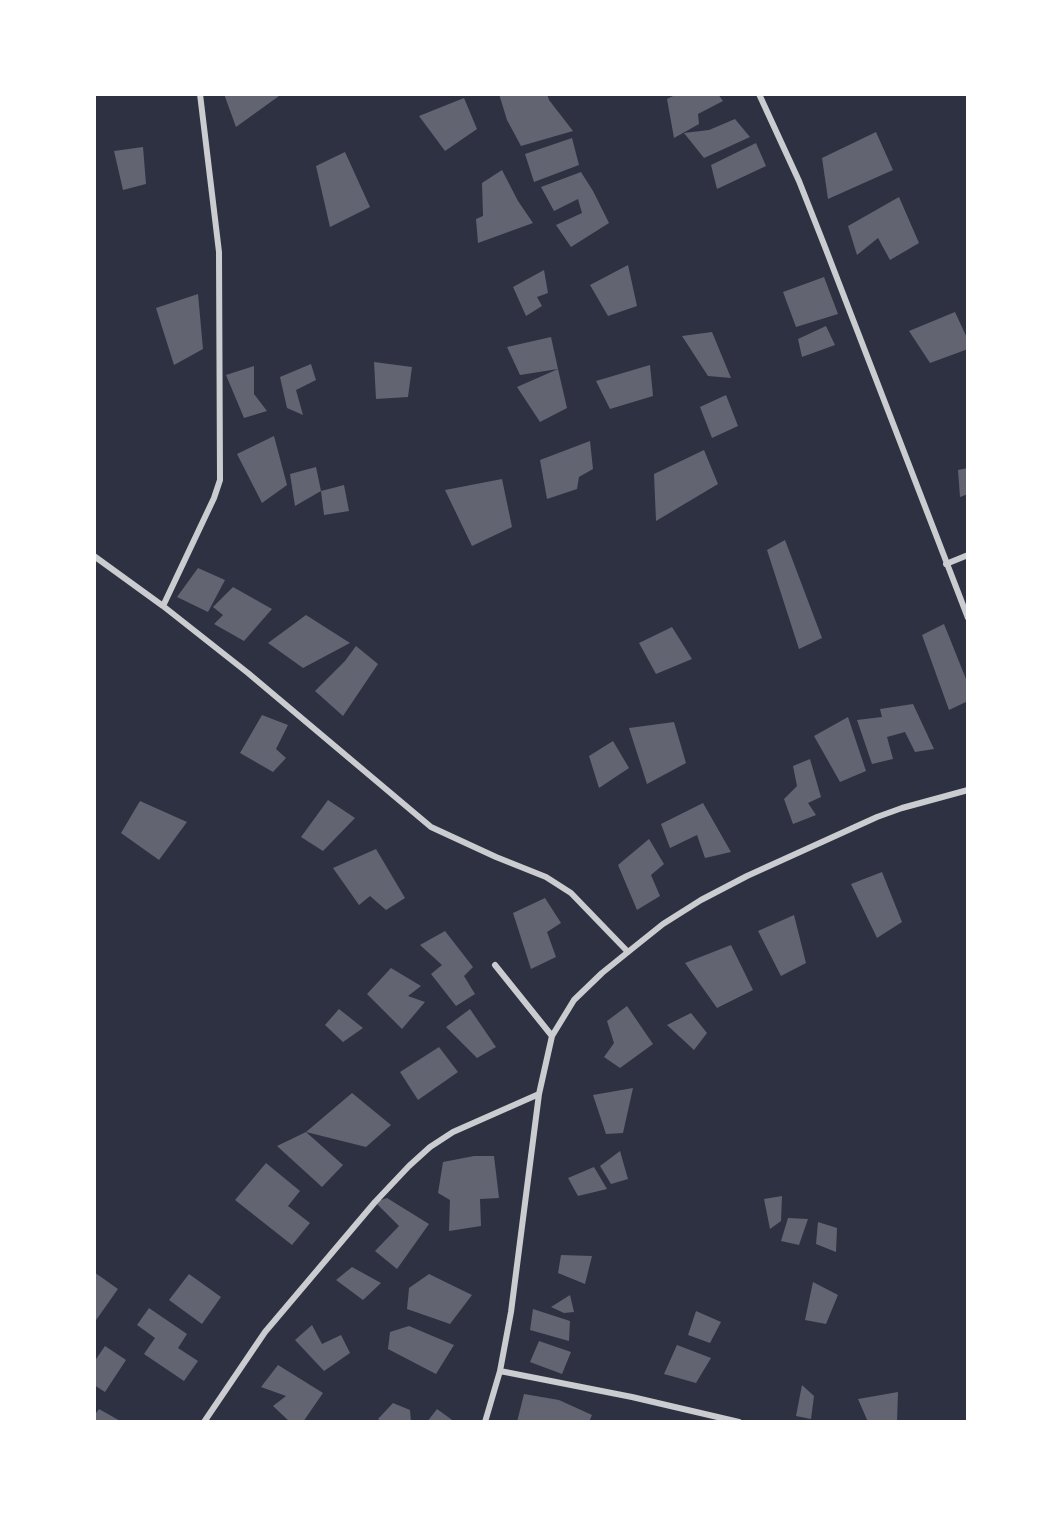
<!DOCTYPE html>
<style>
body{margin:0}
#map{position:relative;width:1062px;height:1516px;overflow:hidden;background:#2d3142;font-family:"Nunito Sans",sans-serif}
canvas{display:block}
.frame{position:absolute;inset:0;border:96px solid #fff;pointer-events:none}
</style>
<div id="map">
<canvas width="1062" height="1516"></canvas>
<div class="frame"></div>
</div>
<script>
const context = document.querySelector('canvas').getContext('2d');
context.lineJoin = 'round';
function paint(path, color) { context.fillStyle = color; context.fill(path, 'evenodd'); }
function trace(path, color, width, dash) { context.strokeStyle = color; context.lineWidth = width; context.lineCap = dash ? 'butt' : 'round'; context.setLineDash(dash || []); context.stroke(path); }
paint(new Path2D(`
 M224 94H271L279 96 236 127Z
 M499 94H547L549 100 573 131 521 146 507 120Z
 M677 94H718L723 101 698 114 699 124 674 138 667 99Z
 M464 98 477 129 445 151 419 116Z
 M735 119 750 137 704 158 684 133 709 130Z
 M876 132 893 170 828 199 822 158Z
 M572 138 579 165 534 182 525 154Z
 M756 143 766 166 717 189 711 165Z
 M143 147 146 184 123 190 114 151Z
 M345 152 370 207 330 227 316 166Z
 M502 170 518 201 533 223 478 243 476 219 483 216 482 183Z
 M581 172 593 191 609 223 571 247 556 225 582 213 578 199 554 211 541 187Z
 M899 197 919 243 890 260 878 238 857 255 848 226Z
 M628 265 637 306 608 316 590 285Z
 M544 270 548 293 537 297 542 306 526 316 513 287Z
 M824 277 838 314 796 327 783 292Z
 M198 294 203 349 174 365 156 308Z
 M955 312 968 340V349L930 363 909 331Z
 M826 326 835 345 802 357 798 339Z
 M712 332 731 378 708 376 682 336Z
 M551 337 558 369 520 375 507 347Z
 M374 362 412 367 408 397 376 399Z
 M311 364 316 380 296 390 303 415 287 408 280 377Z
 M650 365 653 396 610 409 596 381Z
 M254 366V394L267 411 244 418 226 375Z
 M558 369 567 408 540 422 517 387Z
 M726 395 738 426 712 438 700 407Z
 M274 436 287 485 262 503 237 454Z
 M590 441 593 469 579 477 577 489 547 499 540 460Z
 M704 450 718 484 656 521 654 474Z
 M316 467 321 491 344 485 349 511 324 515 321 491 295 506 290 474Z
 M968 468V494L960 497 958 470Z
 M502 479 512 527 472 546 445 490Z
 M785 540 822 638 799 649 767 550Z
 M198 568 225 580 208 612 177 597Z
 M233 587 272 609 244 641 214 624 223 615 213 607Z
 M306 615 350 643 303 668 268 643Z
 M944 624 968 684V701L949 710 922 635Z
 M672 627 692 659 656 674 639 643Z
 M356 646 378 664 343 716 315 691 345 661Z
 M913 704 934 749 915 752 905 732 887 737 893 759 872 764 857 720 882 717 880 709Z
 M262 715 288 725 276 749 286 758 273 772 240 753Z
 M848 717 866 771 840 782 814 736Z
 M674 722 686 763 647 784 629 728Z
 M613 741 629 768 599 788 589 756Z
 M810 759 821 797 808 803 816 815 793 824 784 799 797 786 793 766Z
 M328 800 355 818 323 851 301 837Z
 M140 801 187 822 159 860 121 833Z
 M703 803 731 852 705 858 697 835 670 848 661 824Z
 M649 839 664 864 651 875 660 896 637 910 618 865Z
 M376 849 405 898 386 910 370 896 359 905 333 868Z
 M882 872 902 922 877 938 851 884Z
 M545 898 561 923 547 932 556 957 531 969 513 913Z
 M794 915 806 963 781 976 758 931Z
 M445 931 473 967 464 976 475 994 456 1006 431 974 442 965 420 945Z
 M731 945 753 990 717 1008 685 963Z
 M391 968 421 986 408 996 425 1002 402 1029 367 994Z
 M627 1006 653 1044 620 1068 604 1057 614 1043 607 1021Z
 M339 1009 363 1028 343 1042 325 1025Z
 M470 1009 496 1047 477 1058 446 1027Z
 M691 1013 707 1033 694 1050 667 1025Z
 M439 1047 458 1072 418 1100 400 1072Z
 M633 1088 623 1133 606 1134 593 1095Z
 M352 1093 391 1125 366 1147 306 1132Z
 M306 1132 343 1165 322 1187 277 1146Z
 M620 1151 628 1179 611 1184 600 1166Z
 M474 1156H494L499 1198 480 1199 481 1226 449 1231 450 1200 438 1193 443 1162Z
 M266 1163 300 1191 288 1206 310 1223 292 1245 235 1200Z
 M594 1167 607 1189 578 1196 568 1178Z
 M782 1196 781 1221 770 1229 764 1199Z
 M387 1198 429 1224 397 1269 375 1251 399 1226 375 1202Z
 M788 1218 808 1219 799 1245 781 1241Z
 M818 1222 837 1228 836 1252 816 1244Z
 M561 1255 592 1256 585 1284 558 1273Z
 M352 1267 381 1283 363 1300 336 1280Z
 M94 1272 118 1289 94 1323Z
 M189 1274 221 1297 202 1324 169 1300Z
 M429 1274 472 1295 450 1324 407 1309 409 1288Z
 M813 1282 838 1295 826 1324 805 1320Z
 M570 1295 574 1312 564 1313 551 1307Z
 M149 1308 187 1334 178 1348 198 1361 184 1381 144 1354 155 1338 137 1325Z
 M533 1309 570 1321 569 1341 530 1330Z
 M696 1311 721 1322 710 1343 688 1335Z
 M312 1325 322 1344 341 1335 350 1353 324 1371 295 1340Z
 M409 1326 454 1345 436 1374 388 1349 390 1332Z
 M539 1341 571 1352 562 1374 530 1362Z
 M677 1345 711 1358 696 1383 664 1374Z
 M105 1346 126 1360 105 1392 94 1385V1362Z
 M278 1365 323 1393 303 1422H290L273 1406 286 1396 261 1387Z
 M802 1385 814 1396 811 1419 796 1416Z
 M898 1392 897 1422H868L858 1399Z
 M524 1394 559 1400 592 1415 589 1422H517Z
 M393 1403 410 1410 411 1422H383L378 1419Z
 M99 1409 122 1422H94V1416Z
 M437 1409 455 1422H427Z`), '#626471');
trace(new Path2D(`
 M759 94 799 181 825 247 968 618
 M94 556 163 606 248 673 431 827 496 857 546 877 571 893 628 952
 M946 564 968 555
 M163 606 214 498 220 480 219 252 200 94
 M495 965 552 1036
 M500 1371 632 1397 739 1422
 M204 1422 265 1332 375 1202 409 1166 430 1147 453 1132 539 1094
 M485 1422 500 1371 511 1312 539 1094 552 1036 574 1000 602 973 628 952 663 924 701 900 747 876 877 817 902 808 968 790`), '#caccd0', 6);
</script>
